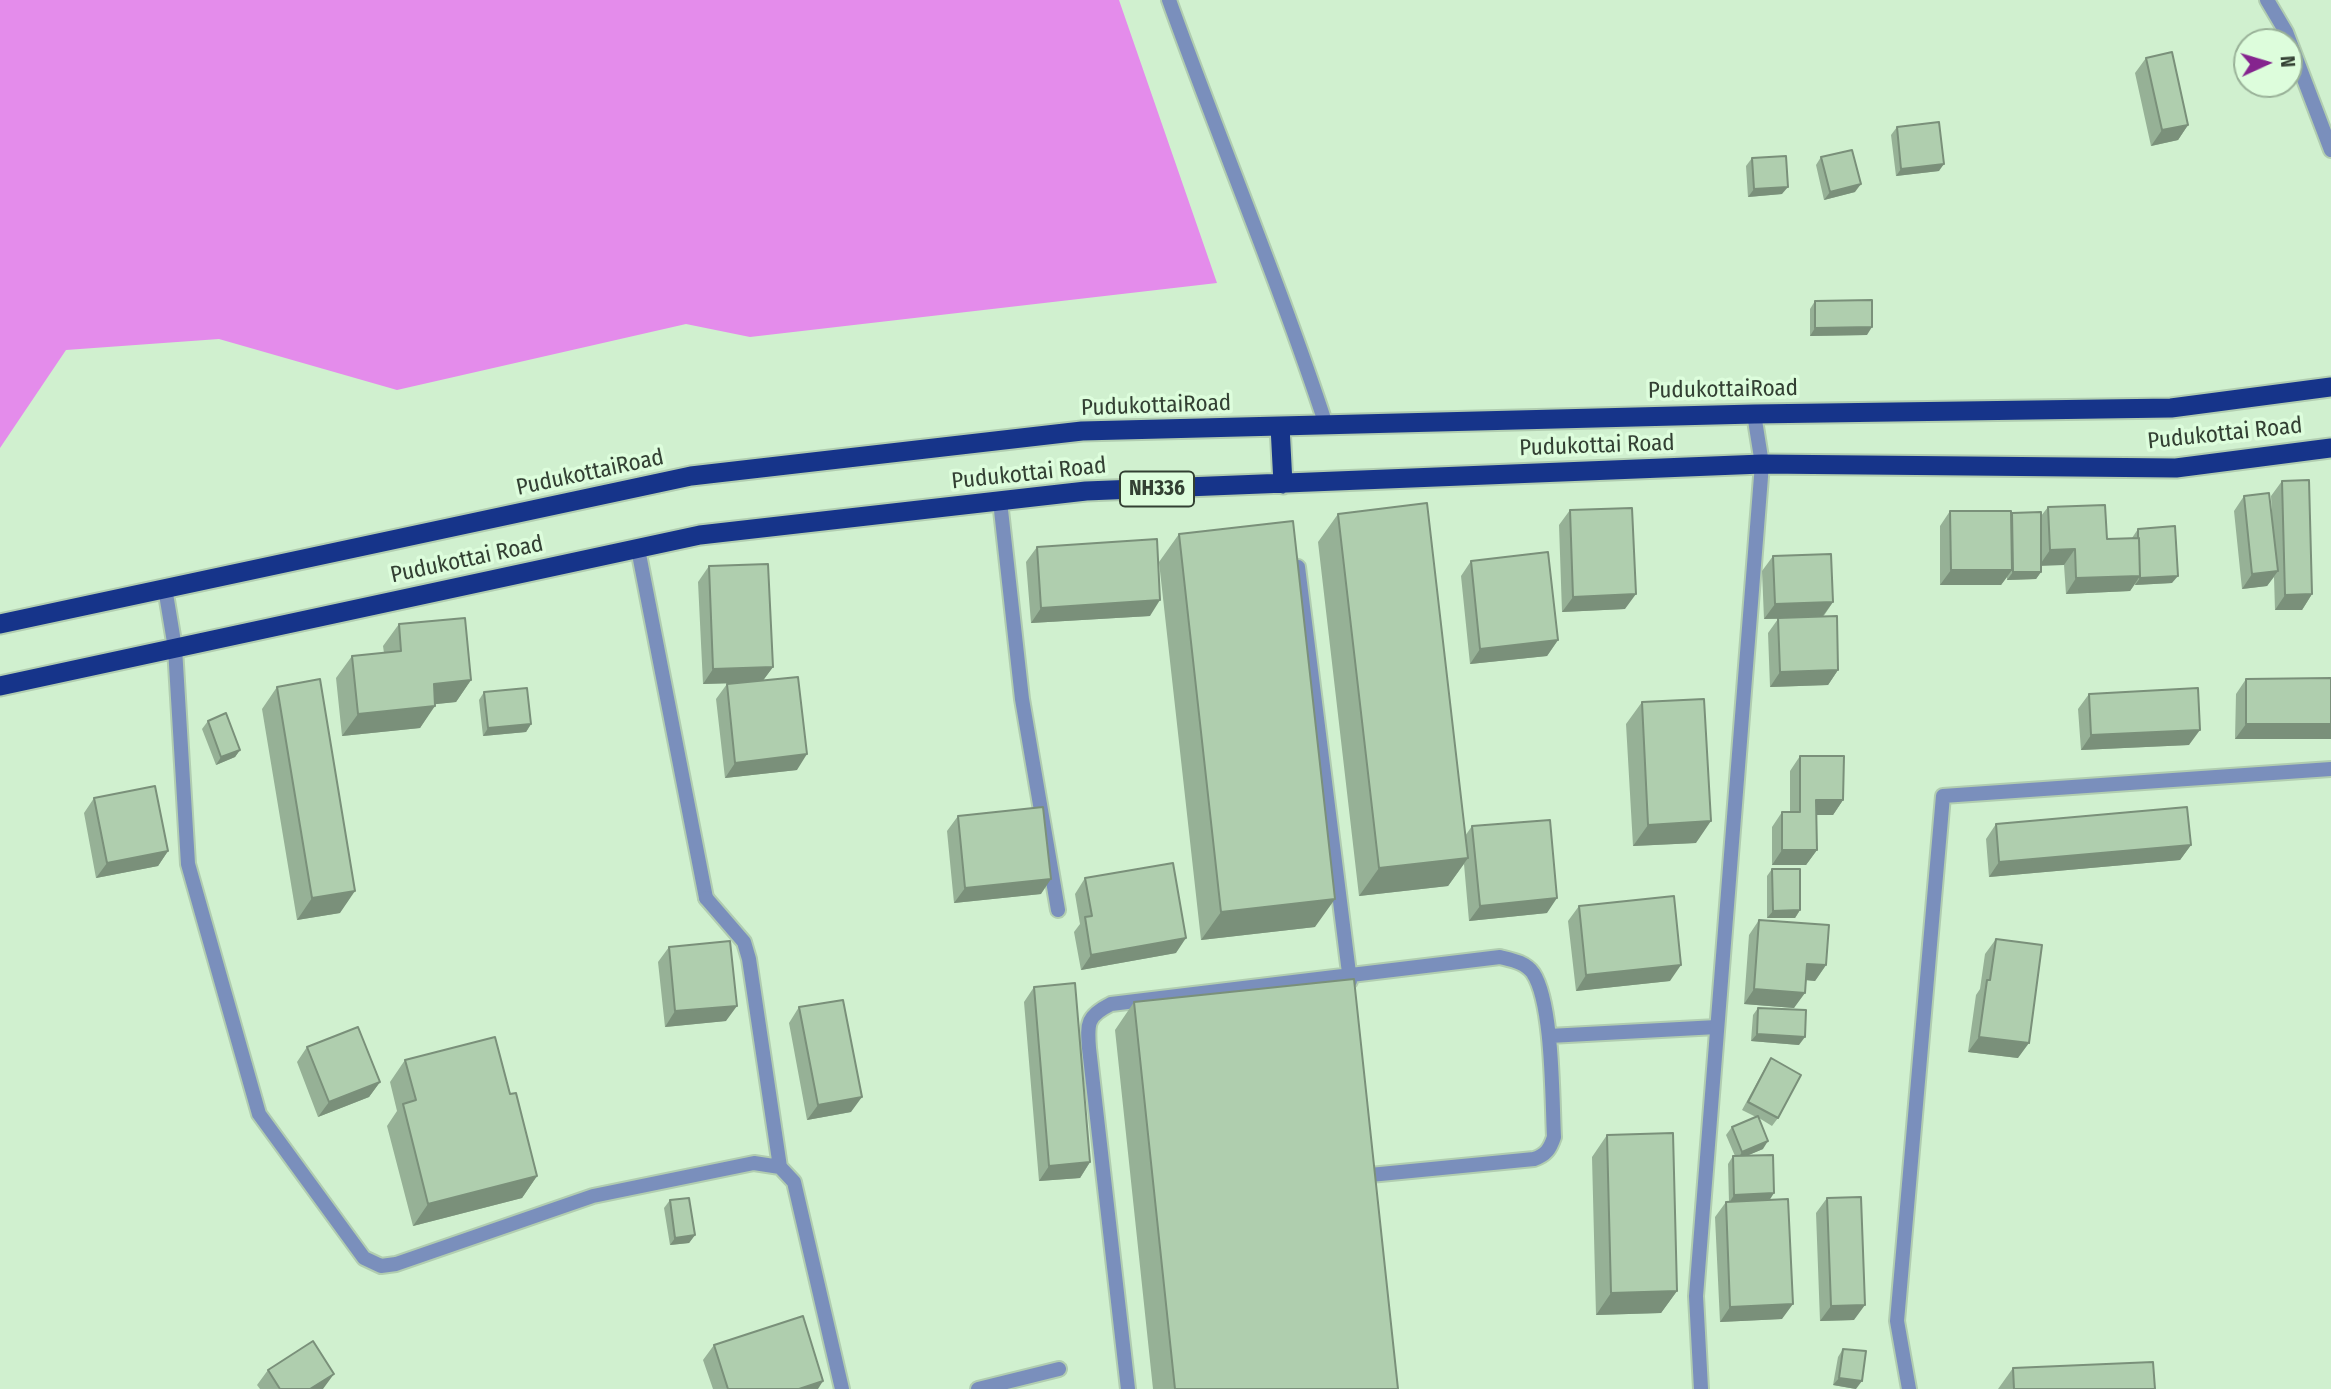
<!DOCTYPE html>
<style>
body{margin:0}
#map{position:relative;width:2331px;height:1389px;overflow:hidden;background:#d0f0cf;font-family:"Fira Sans Condensed",sans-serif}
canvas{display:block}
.north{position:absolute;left:2233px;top:28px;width:70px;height:70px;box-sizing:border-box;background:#ddfddc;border:2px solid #99b198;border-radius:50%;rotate:86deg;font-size:19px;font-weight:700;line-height:28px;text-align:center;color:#334033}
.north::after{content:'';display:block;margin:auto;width:24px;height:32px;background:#85248e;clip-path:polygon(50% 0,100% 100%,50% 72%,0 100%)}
</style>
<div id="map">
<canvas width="2331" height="1389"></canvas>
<div class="north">N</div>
</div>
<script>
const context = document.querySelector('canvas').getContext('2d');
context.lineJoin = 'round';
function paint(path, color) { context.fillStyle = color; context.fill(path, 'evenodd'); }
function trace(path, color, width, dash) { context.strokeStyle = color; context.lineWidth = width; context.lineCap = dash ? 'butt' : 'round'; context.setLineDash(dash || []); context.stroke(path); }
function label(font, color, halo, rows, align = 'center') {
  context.font = font + ' "Fira Sans Condensed",sans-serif'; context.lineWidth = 7; context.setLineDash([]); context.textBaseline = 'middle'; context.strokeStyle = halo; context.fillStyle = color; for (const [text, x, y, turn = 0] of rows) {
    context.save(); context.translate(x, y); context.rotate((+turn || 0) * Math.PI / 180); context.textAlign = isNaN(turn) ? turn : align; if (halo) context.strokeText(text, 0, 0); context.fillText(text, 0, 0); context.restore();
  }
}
paint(new Path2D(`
 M0 0H1119L1217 283 750 337 686 324 397 390 219 339 66 350 0 448Z`), '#e48ceb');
const service = new Path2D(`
 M638 549 706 898
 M1298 567 1350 981
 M1549 1036 1717 1027
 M978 1389 1059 1369
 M1128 1389 1089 1048C1087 1023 1087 1016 1111 1004L1500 957C1512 960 1525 962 1533 973 1553 1003 1552 1099 1554 1137 1550 1149 1546 1155 1534 1159L1370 1175`);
const minor = new Path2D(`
 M1169 0C1220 142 1279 282 1326 425
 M2267 0 2286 32 2331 150
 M1000 501 1022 699 1058 910
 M165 588 175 648 188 864 259 1114 364 1258 381 1266 396 1264 593 1196 754 1163 780 1167 794 1182 842 1389
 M706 898 744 942 749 959 780 1167
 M1909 1389 1897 1321 1943 796 2331 769`);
const tertiary = new Path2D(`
 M1701 1389 1696 1296 1762 464 1754 414`);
const trunk = new Path2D(`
 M1280 426 1283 484
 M0 624 691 476 1082 431 1754 414 2171 408 2331 387
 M0 686 700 535 1086 491 1762 464 2176 468 2331 448`);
trace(service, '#b1cdb0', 18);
trace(minor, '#b1cdb0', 18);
trace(tertiary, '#b1cdb0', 18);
trace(trunk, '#b1cdb0', 23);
trace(service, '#7a8fbc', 14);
trace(minor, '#7a8fbc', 14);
trace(tertiary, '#7a8fbc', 14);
trace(trunk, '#16348a', 19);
paint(new Path2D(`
 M2146 58 2188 125 2178 140 2151 146 2135 73Z
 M1897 127 1939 171 1896 176 1891 135Z
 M1821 157 1855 192 1824 200 1816 165Z
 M1752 158 1782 194 1748 197 1746 166Z
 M1815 301 1867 335 1810 336V309Z
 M2282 481 2312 594 2302 610H2275L2274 577 2267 586 2242 589 2234 511 2244 496 2272 514 2271 496Z
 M2048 507 2107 539 2132 538 2138 529 2172 583 2135 585V584L2130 591 2066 594 2064 565H2041V572L2036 579 2007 580V577L2001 585H1940V526L1950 511 2011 515 2012 513 2041 516Z
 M1570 510 1625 609 1562 612 1559 525Z
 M1338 514 1465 836 1472 826 1547 913 1469 921 1464 864 1448 886 1359 896 1318 542Z
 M1179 534 1315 927 1201 940 1159 562Z
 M1037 547 1150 616 1031 623 1026 562Z
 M1773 556 1833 602 1823 617 1838 670 1828 685 1770 687 1768 633 1778 619H1764L1762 571Z
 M1471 561 1558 640 1547 656 1470 664 1461 576Z
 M709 566 773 667 763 680 797 770 725 778 716 699 727 684 742 683 703 684 698 582Z
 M399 624 471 680 456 702 435 704 420 728 342 736 336 678 352 656 384 653 383 646Z
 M2331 678V739H2235L2236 694 2246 679Z
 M277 687 340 913 297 920 262 709Z
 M484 692 531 724 526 732 483 736 479 700Z
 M2089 694 2189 745 2081 750 2078 709Z
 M1642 702 1696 843 1633 846 1626 724Z
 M208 721 240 750 235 757 216 765 202 729Z
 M1800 756 1843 800 1833 815H1817V850L1806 865H1772V827L1782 812H1790V771Z
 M94 798 168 851 158 866 96 878 84 813Z
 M958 816 1041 894 954 903 947 831Z
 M1996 824 2191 845 2180 860 1989 877 1986 839Z
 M1772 869 1800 910 1795 918H1767V876Z
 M1085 878 1176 953 1081 970 1074 932 1080 924 1075 894Z
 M1579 906 1670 981 1576 991 1568 921Z
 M1759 920 1826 965 1815 981 1806 980 1794 1008 1744 1004 1749 935Z
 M1996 939 2018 1058 1968 1052 1976 995 1980 989 1985 954Z
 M669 947 726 1021 665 1027 658 962Z
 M1034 987 1090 1162 1080 1178 1039 1181 1024 1002Z
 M1134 1002 1398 1389H1153L1115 1030Z
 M799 1007 851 1112 807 1120 789 1023Z
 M1758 1008 1799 1045 1751 1041 1753 1015Z
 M307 1047 380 1082 369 1097 318 1117 297 1062Z
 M1771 1058 1778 1118 1772 1126 1759 1118 1763 1149 1746 1156 1769 1200 1782 1319 1720 1322 1715 1217 1726 1202H1729L1728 1164 1733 1156H1735L1726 1135 1732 1127 1756 1117 1742 1110 1766 1066Z
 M405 1060 510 1094 537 1176 522 1198 413 1226 387 1126 397 1111 390 1082Z
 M1607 1135 1677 1291 1661 1313 1596 1315 1592 1157Z
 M1827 1198 1854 1320 1820 1321 1816 1213Z
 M670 1200 695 1235 689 1243 670 1245 664 1208Z
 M714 1345 818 1389H713L703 1360Z
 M1843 1349 1856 1389 1833 1385 1838 1357Z
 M2013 1368 2155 1389H1998Z
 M268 1370 323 1389H260L257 1385Z`), '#96b196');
paint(new Path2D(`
 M2188 125 2178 140 2151 146 2162 130Z
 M1944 164 1939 171 1896 176 1901 169Z
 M1861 184 1855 192 1824 200 1830 192Z
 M1788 187 1782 194 1748 197 1754 189Z
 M1872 327 1867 335 1810 336 1815 328Z
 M2075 549 2064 565 2039 566 2050 550Z
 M1951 570H2012L2001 585H1940Z
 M2278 571 2267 586 2242 589 2252 574Z
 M2013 572H2041L2036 579 2007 580Z
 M2140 576 2130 591 2066 594 2076 578Z
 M2178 576 2172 583 2135 585 2140 578Z
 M1636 594 1625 609 1562 612 1573 597Z
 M2312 594 2302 610H2275L2285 595Z
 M1160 600 1150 616 1031 623 1041 608Z
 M1833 602 1822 617 1764 619 1775 604Z
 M1558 640 1547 656 1470 664 1480 649Z
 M773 667 762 682 703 684 713 669Z
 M1838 670 1828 685 1770 687 1780 672Z
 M471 680 456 702 418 706 434 684Z
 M435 706 420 728 342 736 358 714Z
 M531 724 526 732 483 736 488 728Z
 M2246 724H2331V739H2235Z
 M2200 730 2189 745 2081 750 2091 735Z
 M240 750 235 757 216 765 221 757Z
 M807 754 797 770 725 778 735 763Z
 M1816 800H1843L1833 815H1806Z
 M1711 821 1696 843 1633 846 1648 825Z
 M2191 845 2180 860 1989 877 1999 862Z
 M1782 850H1817L1806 865H1772Z
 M168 851 158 866 96 878 107 863Z
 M1468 858 1448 886 1359 896 1379 868Z
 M1051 879 1041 894 954 903 965 888Z
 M355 891 340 913 297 920 312 898Z
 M1557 898 1547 913 1469 921 1480 906Z
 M1335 899 1315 927 1201 940 1221 912Z
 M1800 910 1795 918H1767L1773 911Z
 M1186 938 1176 953 1081 970 1091 955Z
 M1807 964 1826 965 1815 981 1796 979Z
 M1681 965 1670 981 1576 991 1586 975Z
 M1754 989 1805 993 1794 1008 1744 1004Z
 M737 1006 726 1021 665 1027 675 1011Z
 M1757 1034 1805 1037 1799 1045 1751 1041Z
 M1979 1037 2029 1043 2018 1058 1968 1052Z
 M380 1082 369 1097 318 1117 329 1102Z
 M862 1097 851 1112 807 1120 818 1105Z
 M1768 1141 1763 1149 1737 1160 1742 1152Z
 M1090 1162 1080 1178 1039 1181 1049 1166Z
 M537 1176 522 1198 413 1226 428 1204Z
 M1774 1193 1769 1201 1729 1203 1734 1195Z
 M695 1235 689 1243 670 1245 675 1238Z
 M1677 1291 1661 1313 1596 1315 1611 1293Z
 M1793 1304 1782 1319 1720 1322 1730 1307Z
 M1865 1305 1854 1320 1820 1321 1831 1306Z
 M334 1374 323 1389H310Z
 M1839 1378 1862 1381 1856 1389 1833 1385Z
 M823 1381 818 1389H799Z`), '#7a907a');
const building = new Path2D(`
 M2172 52 2188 125 2162 130 2146 58Z
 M1939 122 1944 164 1901 169 1897 127Z
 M1852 150 1861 184 1830 192 1821 157Z
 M1786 156 1788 187 1754 189 1752 158Z
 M1872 300V327L1815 328V301Z
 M2309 480 2312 594 2285 595 2282 481Z
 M2269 493 2278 571 2252 574 2244 496Z
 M1427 503 1468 858 1379 868 1338 514Z
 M2105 505 2107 539 2139 538 2140 576 2076 578 2075 549 2050 550 2048 507Z
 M1632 508 1636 594 1573 597 1570 510Z
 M1950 511H2011L2012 570H1951Z
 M2041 512V572H2013L2012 513Z
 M1293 521 1335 899 1221 912 1179 534Z
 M2175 526 2178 576 2140 578 2139 538H2138V529Z
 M1157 539 1160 600 1041 608 1037 547Z
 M1548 552 1558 640 1480 649 1471 561Z
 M1831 554 1833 602 1775 604 1773 556Z
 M768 564 773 667 713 669 709 566Z
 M1837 616 1838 670 1780 672 1778 618Z
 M465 618 471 680 434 684 435 706 358 714 352 656 401 651 399 624Z
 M798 677 807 754 735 763 727 684Z
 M2331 678V724H2246V679Z
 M320 679 355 891 312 898 277 687Z
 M527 688 531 724 488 728 484 692Z
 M2198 688 2200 730 2091 735 2089 694Z
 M1704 699 1711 821 1648 825 1642 702Z
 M226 713 240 750 221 757 208 721Z
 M1800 756H1844L1843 800H1816L1817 850H1782V812H1800Z
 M155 786 168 851 107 863 94 798Z
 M1043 807 1051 879 965 888 958 816Z
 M2187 807 2191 845 1999 862 1996 824Z
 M1550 820 1557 898 1480 906 1472 826Z
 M1173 863 1186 938 1091 955 1085 917 1092 916 1085 878Z
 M1772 869H1800V910L1773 911Z
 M1674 896 1681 965 1586 975 1579 906Z
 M1759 920 1829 925 1826 965 1807 964 1805 993 1754 989Z
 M1996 939 2042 945 2029 1043 1979 1037 1987 980H1990Z
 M730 941 737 1006 675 1011 669 947Z
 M1354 979 1398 1389H1175L1134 1002Z
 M1075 983 1090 1162 1049 1166 1034 987Z
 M843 1000 862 1097 818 1105 799 1007Z
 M1758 1008 1806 1010 1805 1037 1757 1034Z
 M358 1027 380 1082 329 1102 307 1047Z
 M495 1037 510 1094 516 1093 537 1176 428 1204 403 1104 416 1100 405 1060Z
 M1771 1058 1801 1075 1778 1118 1748 1102Z
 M1758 1116 1768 1141 1742 1152 1732 1127Z
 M1673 1133 1677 1291 1611 1293 1607 1135Z
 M1773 1155 1774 1193 1734 1195 1733 1156Z
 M1861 1197 1865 1305 1831 1306 1827 1198Z
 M689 1198 695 1235 675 1238 670 1200Z
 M1788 1199 1793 1304 1730 1307 1726 1202Z
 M803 1316 823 1381 799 1389H728L714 1345Z
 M313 1341 334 1374 310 1389H280L268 1370Z
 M1843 1349 1866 1351 1862 1381 1839 1378Z
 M2153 1362 2155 1389H2014L2013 1368Z`);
paint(building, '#afceae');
trace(building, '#7a907a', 2);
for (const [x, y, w] of [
 [1157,489,74]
]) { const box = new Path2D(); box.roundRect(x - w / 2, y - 17.5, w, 35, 5); context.fillStyle = '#ddfddc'; context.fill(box); trace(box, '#334033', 2); }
label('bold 21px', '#334033', null, [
 ["NH336",1157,489]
]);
label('23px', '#334033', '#ddfddc', [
 ["PudukottaiRoad",1723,390,-1],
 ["PudukottaiRoad",1156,406,-2],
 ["Pudukottai Road",2225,434,-6],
 ["Pudukottai Road",1597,446,-2],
 ["PudukottaiRoad",590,473,-12],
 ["Pudukottai Road",1029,474,-6],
 ["Pudukottai Road",467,560,-12]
]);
</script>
